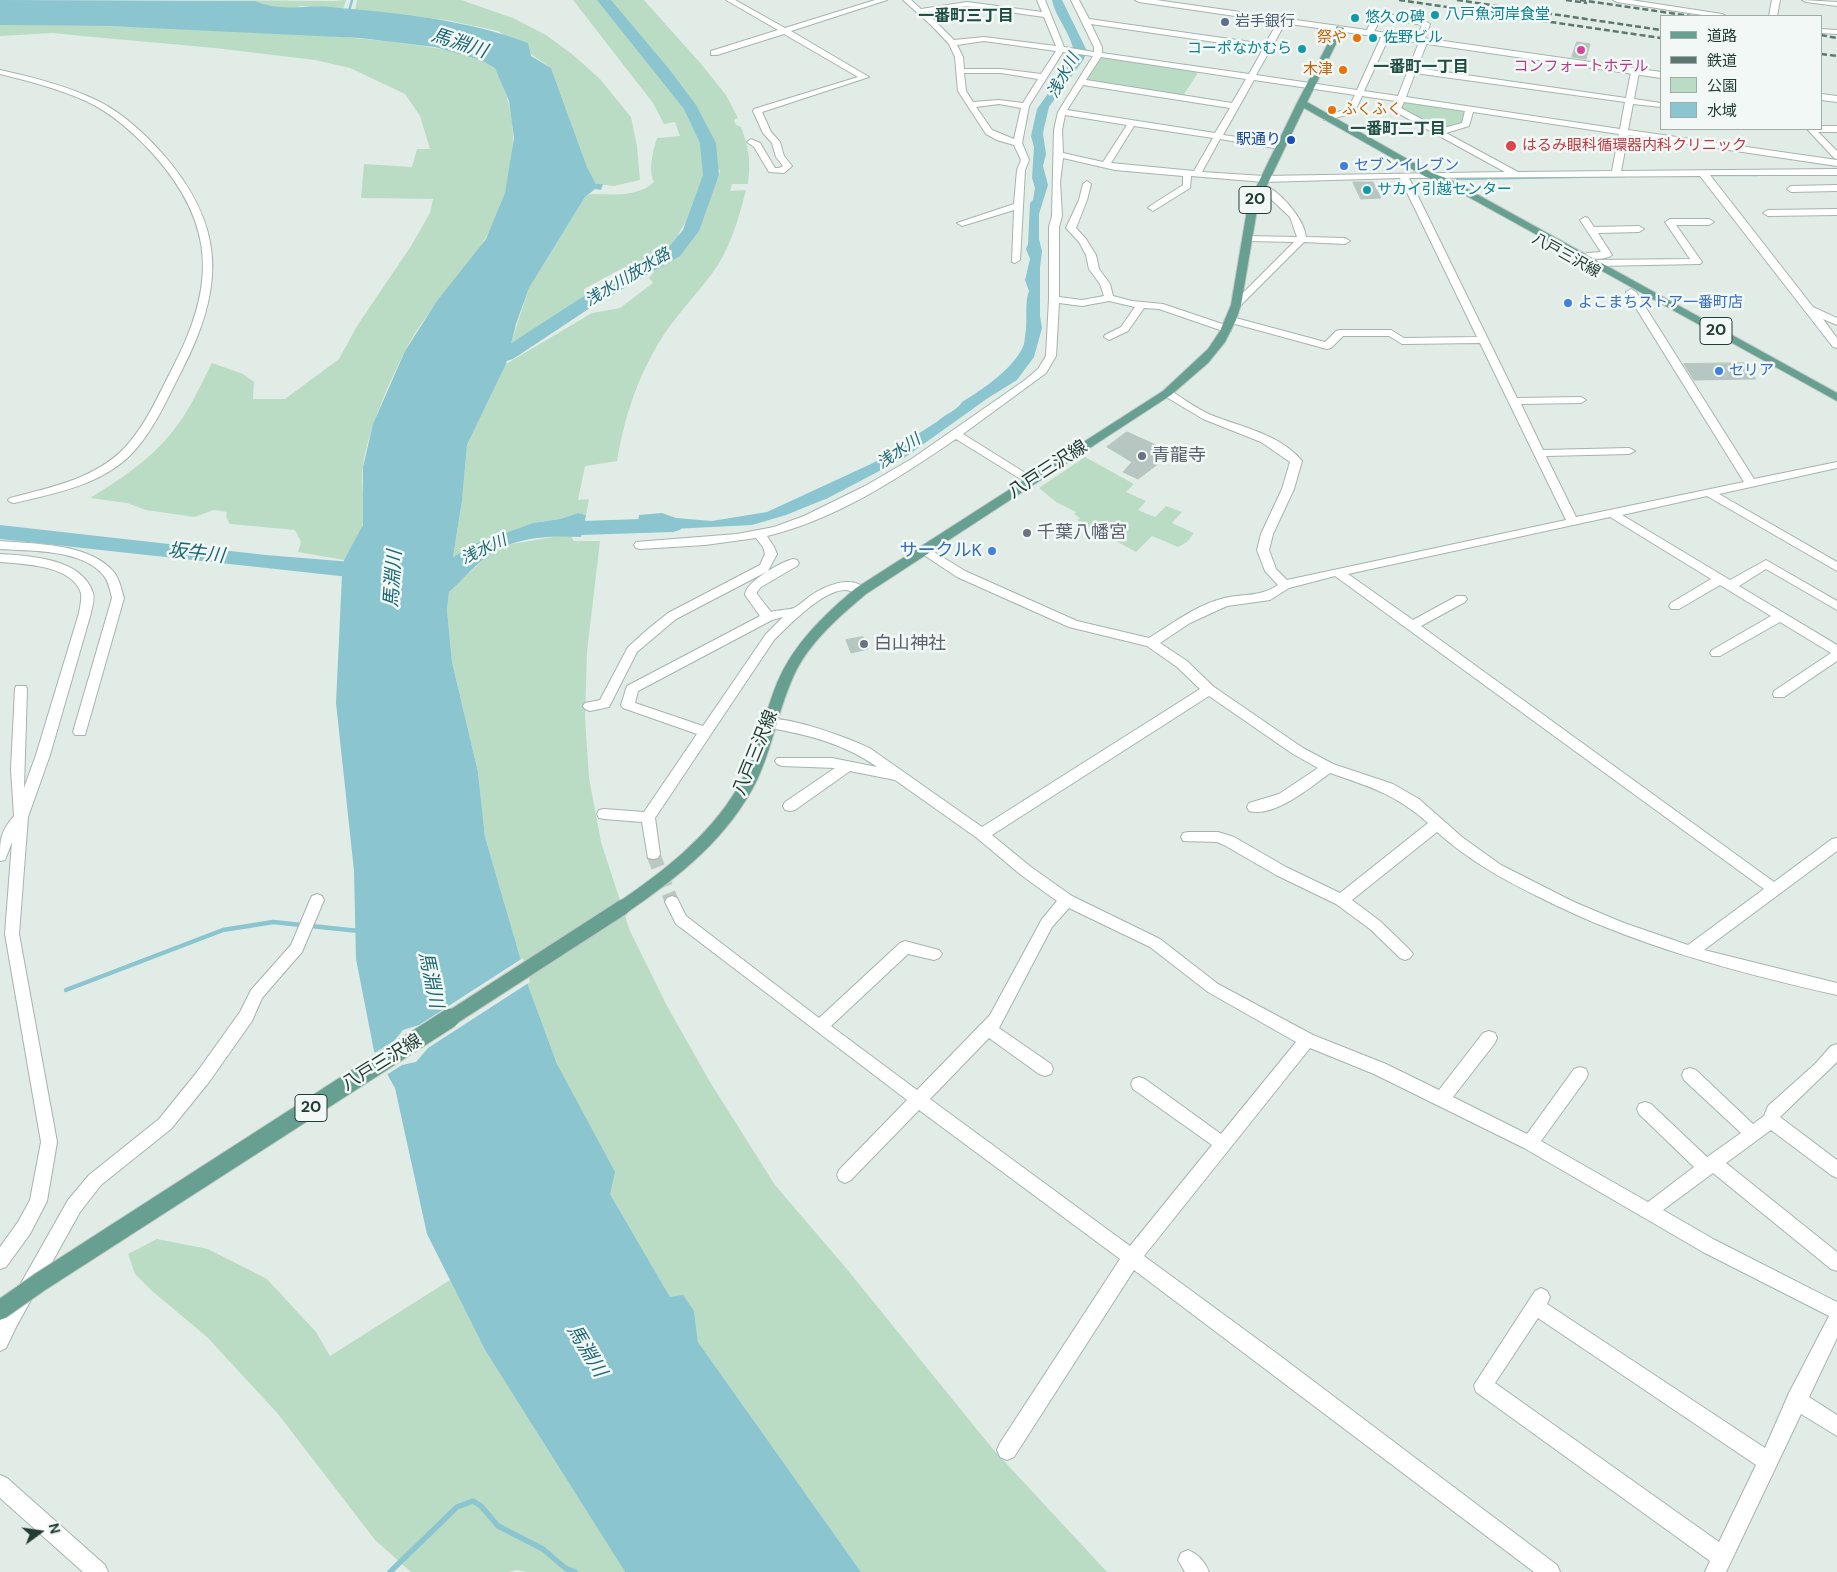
<!DOCTYPE html>
<meta charset="utf-8">
<style>
body{margin:0}
#map{position:relative;width:1837px;height:1572px;overflow:hidden;background:#e2ece7;font-family:"DM Sans","Noto Sans JP",sans-serif}
canvas{display:block}
.legend{position:absolute;left:1660px;top:15px;width:162px;height:115px;box-sizing:border-box;background:#f2f8f5;border:1px solid #9fada8;margin:0;padding:6px 9px;list-style:none;font-size:15px;color:#223c35}
.legend li{display:flex;align-items:center;gap:10px;height:25px}
.legend b{width:25px;border:1px solid #9fada8}
.north{position:absolute;left:15px;top:1507px;width:50px;height:50px;-webkit-text-stroke:4px #f2f8f5;paint-order:stroke;rotate:76deg;font-size:14px;font-weight:700;line-height:20px;text-align:center;color:#223c35}
.north::after{content:'';display:block;margin:auto;width:18px;height:22px;background:#223c35;clip-path:polygon(50% 0,100% 100%,50% 72%,0 100%)}
</style>
<div id="map">
<canvas width="1837" height="1572"></canvas>
<ul class="legend">
<li><b style="height:6px;background:#67a091"></b>道路</li>
<li><b style="height:6px;background:#5d7770"></b>鉄道</li>
<li><b style="height:14px;background:#bbdcc4"></b>公園</li>
<li><b style="height:14px;background:#8bc5cf"></b>水域</li>
</ul>
<div class="north">N</div>
</div>
<script>
const context = document.querySelector('canvas').getContext('2d');
context.lineJoin = 'round';
function paint(path, color) { context.fillStyle = color; context.fill(path, 'evenodd'); }
function trace(path, color, width, dash) { context.strokeStyle = color; context.lineWidth = width; context.lineCap = dash ? 'butt' : 'round'; context.setLineDash(dash || []); context.stroke(path); }
function label(font, color, halo, rows, align = 'center') {
  context.font = font + ' "DM Sans","Noto Sans JP",sans-serif'; context.lineWidth = 5; context.setLineDash([]); context.textBaseline = 'middle'; context.strokeStyle = halo; context.fillStyle = color; for (const [text, x, y, turn = 0] of rows) {
    context.save(); context.translate(x, y); context.rotate((+turn || 0) * Math.PI / 180); context.textAlign = isNaN(turn) ? turn : align; if (halo) context.strokeText(text, 0, 0); context.fillText(text, 0, 0); context.restore();
  }
}
paint(new Path2D(`
 M189 0 334 1 346 0 343 9 301 6 291 9 270 7 255 1Z
 M357 0H461L513 18 546 35 572 54 600 79 631 117 637 146 640 180 614 186 596 184 587 167 551 68 498 31 446 20 355 10Z
 M573 0H644L702 65 726 95 738 118 734 120 736 125 741 127C749 149 751 160 748 184H732L730 191 746 190C739 217 732 242 718 265 700 292 675 315 658 344 636 381 624 419 617 461L585 466 578 500 589 499 586 515 578 513 560 519 533 523 477 543 453 557 462 501 467 445 506 364 592 313 620 308 653 283 649 278 659 266 682 250 695 232 719 176 720 170H707L695 207 679 233 678 238 655 260 619 270 584 289 585 296 557 317 511 343 529 288 585 197 590 194C610 194 638 198 654 182 648 171 653 150 657 138L680 136 675 122 664 124 653 103Z
 M0 25C68 25 466 28 496 69 498 73 500 79 502 83 517 121 515 151 506 190 491 254 432 296 404 353 387 388 369 427 363 465 360 484 366 504 363 523 361 535 350 549 344 560L298 552 301 542 295 530 230 524 226 517 227 512 214 510 194 517 146 510 127 503 90 498C128 475 161 452 185 414 195 398 203 380 212 363L243 374 254 382 253 399H285L339 359 357 326 411 246 430 213 433 199 361 198 364 164 412 167 417 149H430L420 116 405 94 350 68 315 60 215 48 93 37 52 33 0 36Z
 M1101 57 1199 71 1183 96 1084 82Z
 M1404 102 1464 111 1466 112 1464 123 1442 130 1402 109Z
 M1085 457 1134 484 1126 492 1146 501 1138 510 1155 517 1166 506 1182 512 1172 523 1194 533 1187 542 1178 547 1152 536 1136 552 1077 520 1080 518 1074 514 1076 512 1056 502 1039 488Z
 M559 536H571L574 541H600L587 652 585 717 589 778 601 842 630 931 667 1006 710 1082 775 1185 846 1268 992 1448 1107 1572H861L698 1342 694 1311 670 1297 610 1194 557 1064 529 988 485 837 478 772 452 662 447 610 449 592 487 556 506 545Z
 M157 1239 208 1249 267 1279 316 1332 330 1356 450 1280 485 1350 625 1572H526L517 1570 509 1572H411L375 1540 278 1414 207 1337 152 1291 135 1274 128 1254Z`), '#bbdcc4');
paint(new Path2D(`
 M0 0 255 1C281 12 302 5 330 7 397 13 465 19 528 43L531 56 551 68 587 167 596 184H603L601 190 595 189 585 197 529 288 516 324 506 364 467 445 462 501 453 557 477 543 533 523 560 519 578 513 586 515 581 537C550 535 510 537 485 558 472 568 462 581 449 592L447 610 452 662 478 772 485 837 529 988 557 1064 615 1172 610 1194 670 1297 683 1295 694 1311 698 1342 861 1572H625L485 1350 427 1234 395 1088 374 1051 356 959 354 871 336 703 342 575 344 560 363 525V467L373 424 405 351 437 301 486 239 505 193 514 138 509 101 495 68 481 60 435 47 360 38 108 26 0 25Z
 M1052 0H1062L1087 51 1084 59 1049 107 1044 128 1043 134 1046 154 1043 166 1048 185 1039 214V239L1042 251 1040 267V316L1042 328 1034 357 1017 380 988 398 904 458 828 498 786 515 752 525 653 530 637 533 639 515 662 513 676 518 712 521 767 512 873 463 938 421C945 414 958 410 962 402 982 390 1016 367 1024 344 1025 339 1025 334 1026 329 1027 317 1025 300 1029 291L1025 280 1030 259 1026 249 1028 244 1030 203 1033 200 1035 188 1032 178 1034 147 1031 136 1037 109 1054 85 1064 66 1074 58C1075 37 1056 20 1052 0Z`), '#8bc5cf');
paint(new Path2D(`
 M523 958 530 982 428 1048 416 1062 402 1065 385 1076 373 1054 394 1041 403 1030 419 1025Z`), '#e2ece7');
trace(new Path2D(`
 M348 15 352 0
 M1706 175H1758
 M1457 179 1625 176`), '#8bc5cf', 2.5);
trace(new Path2D(`
 M66 990 223 930 273 922 359 931`), '#8bc5cf', 4.5);
trace(new Path2D(`
 M390 1572 457 1507 473 1501 481 1506 498 1526 543 1549 565 1568 575 1572`), '#8bc5cf', 5.5);
paint(new Path2D(`
 M597 0H611L669 69 696 105 716 143 719 175 699 231 680 256 593 306 513 359 476 370 469 368 467 364 469 360 499 351 581 298 668 248 683 230 703 175 700 143 684 109Z
 M673 518 680 520 684 525 680 530 673 532 550 536 543 534 539 529 543 524 550 522Z
 M0 525 266 555 376 564 384 566 387 571 384 576 376 578 349 577 0 539Z`), '#8bc5cf');
const building = new Path2D(`
 M1577 42 1590 44 1586 59 1572 57Z
 M1353 182H1373L1381 198 1361 199Z
 M1744 363 1756 379 1694 380 1684 364Z
 M1127 432 1167 450 1152 461 1158 464 1138 479 1123 472 1132 462 1107 447Z
 M863 637 868 649 851 653 846 640Z`);
paint(building, '#b7c6c0');
trace(building, '#b4c5be', 1);
trace(new Path2D(`
 M653 854 672 902`), '#bcc9c3', 14, [14, 7]);
const minor = new Path2D(`
 M726 0H735L785 28 875 0H887L791 31 869 77 762 112 771 132 780 142 784 156 792 166 784 173 769 172 754 147 747 142 751 139 760 143 775 168H779L783 166 776 157 772 143 763 133 753 111 754 109 858 77 784 34 717 55H711V51L778 30Z
 M903 0H911L921 9 967 2 1042 12 1037 0H1045L1064 47 1094 52V47L1071 0H1079L1089 19 1265 44 1279 20 1283 18 1287 20 1256 75 1357 90 1382 35 1386 33 1390 35 1364 91 1398 96 1419 42 1416 40 1422 25 1381 17 1373 34 1366 32 1374 15 1380 13 1422 19 1430 24 1425 38 1428 40 1417 68 1626 98 1631 72 1635 70 1639 72 1634 99 1661 103V107L1633 104 1628 130 1837 160V166L1628 135 1621 171 1837 169V175H1710L1813 307 1837 318V325L1823 319 1837 338V348L1833 347 1700 176 1409 178 1517 398 1581 397 1586 400 1581 403 1521 404 1543 450 1629 448 1635 451 1629 454 1546 456 1576 517 1744 482 1626 292 1631 289 1636 292 1754 479 1837 462V468L1719 494 1837 562V571L1707 496 1622 515 1730 580 1766 560 1837 601V610L1766 569 1739 586 1837 645V661L1784 697H1774L1773 694 1774 691 1831 653 1780 622 1720 656H1712L1710 653 1712 650 1771 616 1720 585 1679 609H1671L1669 606 1671 603 1711 579 1610 517 1348 574 1413 620 1457 596H1465L1467 599 1465 602 1421 626 1774 882 1832 839 1837 838V851L1704 950 1837 983V995C1735 972 1633 945 1539 897 1500 878 1470 861 1437 832L1352 900 1380 921 1410 950 1413 954 1410 958 1405 960 1400 958 1370 929 1336 904 1276 875 1224 845 1217 842 1183 841 1181 837 1183 833 1188 832H1218L1234 837 1286 867 1340 893 1428 823C1395 794 1371 787 1330 773 1311 787 1274 818 1249 811L1247 807 1249 803 1279 794 1318 768 1293 754 1209 696 992 835 1031 867 1072 896 1160 939 1218 984 1313 1035 1386 1064 1439 1090 1483 1033 1489 1031 1495 1033 1497 1038 1495 1043 1453 1097 1527 1134 1574 1069 1580 1067 1586 1069 1588 1074 1586 1079 1541 1141 1648 1202 1694 1167 1639 1114 1637 1109 1639 1104 1645 1102 1651 1104 1707 1157 1741 1133 1684 1080 1682 1075 1684 1070 1690 1068 1696 1070 1753 1124 1764 1116 1768 1106 1815 1064 1831 1046 1837 1044V1062L1780 1117 1837 1160V1178L1831 1175 1771 1130 1726 1163 1837 1252V1271L1831 1269 1713 1173 1663 1210 1715 1240 1837 1302V1338L1809 1397 1837 1415V1436L1801 1414 1726 1572H1705L1710 1561 1476 1392 1474 1385 1535 1291 1541 1288 1547 1291 1550 1297 1547 1304 1765 1448 1789 1393 1829 1316 1703 1252 1524 1148 1374 1074 1310 1048 1144 1256 1279 1355 1557 1565 1560 1572H1534L1134 1270 1014 1457 1007 1460 1000 1457 997 1450 1000 1443 1120 1259 919 1110 851 1180 845 1183 839 1180 837 1175 839 1170 907 1100 676 924 665 902 667 898 672 896 677 898 686 916 819 1018 900 943 905 941 939 950 942 954 939 958 934 960 908 954 831 1026 917 1090 990 1015 1042 919 1057 901 1021 875 977 838 895 780 850 771 795 810 790 811 785 810 783 806 785 802 835 768 782 766 777 764 775 761 777 758H832L877 767C845 744 809 735 770 728L765 726 763 723 765 720C785 714 851 739 871 749L982 827 1200 689 1177 667 1147 646 1069 627 957 577 918 551 924 547 928 548 965 571 1077 621 1149 638C1172 624 1195 606 1221 599 1242 593 1259 598 1278 585L1265 571 1257 550 1261 534 1282 489 1290 462 1261 442 1203 419 1163 395 1162 393 1163 391H1171C1184 399 1197 409 1211 415 1241 427 1280 434 1302 461L1294 489 1273 534 1269 550 1276 569 1287 580 1566 520 1480 343 1402 344 1389 336H1343L1331 348 1327 349 1228 322 1227 320 1232 317 1325 342 1336 331 1340 330H1391L1404 338 1477 337 1400 178 1264 182 1191 176 1190 188 1153 211 1148 208 1150 206 1183 185V176L1115 170 1063 158 1060 182 1062 216 1059 227V297L1082 300 1104 296 1100 284 1089 269 1086 255 1079 242 1066 228 1079 200 1083 184 1087 181 1091 184 1087 200 1076 228 1086 239 1096 255 1099 269 1110 284 1113 296 1132 301 1163 304 1231 327V331H1223L1159 309 1144 308 1128 331 1109 340 1104 337 1105 335 1121 327 1135 307 1109 301 1082 306 1059 303 1056 356 1046 373 963 434 1035 479 1037 481 1035 483H1027L956 439C899 478 835 520 767 536L774 547 777 554 768 571 676 619 637 652 609 707 590 711 585 709 583 706 585 703 600 700 628 647 648 629 668 613 760 565 765 554 763 547 756 538 705 545 640 549 636 548 634 545 636 542 737 534 774 527 804 516 865 486 913 458 1025 380 1038 369 1046 356 1049 299V227L1052 216 1054 130 1058 112 1093 56 1063 52 1029 106 1022 143 1029 160 1025 170 1020 260 1015 263 1012 262 1014 210 962 226 957 223 1014 204 1017 170 1021 160 1014 145 997 140 986 134 958 91 955 57 949 44 932 26ZM967 6 1044 17 1056 46 984 37 954 40 926 12ZM1091 24 1263 49 1249 74 1102 53V47ZM984 41 1056 51 1041 74 1001 69H964L963 57 957 45ZM1101 57 1246 79 1232 103 1086 80ZM964 73H1001L1038 79 1023 103 999 100 973 102 966 91ZM1415 73 1625 102 1620 129 1406 97ZM1254 80 1355 95 1348 109 1324 116V120H1327L1354 113 1362 96 1396 101 1393 109 1394 111 1505 172 1264 176 1202 172 1220 139 1280 149 1284 146 1280 143 1223 135ZM1083 85 1230 108 1215 133 1067 110ZM1404 102 1465 111 1462 123 1440 129 1401 108ZM999 104 1021 108 1014 139 992 130 976 107ZM1473 112 1619 134 1612 171 1518 172 1446 133 1469 126ZM1065 115 1127 125 1103 162 1063 153 1062 130ZM1134 126 1213 138 1194 171 1111 163ZM1335 576 1764 889 1688 945 1624 923 1574 902 1501 865 1462 837 1419 799 1393 784 1333 764 1303 748 1214 687 1187 661 1160 643 1190 623 1227 606 1270 600 1289 588ZM1069 908 1150 947 1208 992 1296 1042 1221 1134 1145 1079 1139 1077 1133 1079 1131 1084 1133 1089 1212 1145 1130 1246 930 1099 989 1038 1039 1074 1045 1076 1051 1074 1053 1069 1051 1064 999 1028 1052 927ZM1538 1318 1756 1465 1719 1542 1495 1383Z
 M1613 0H1631L1722 14 1726 16H1709L1617 2Z
 M1772 0H1780L1777 16H1769Z
 M1821 29 1837 30V34L1821 33Z
 M0 70C32 77 64 85 94 99 120 111 142 131 161 152 226 225 225 287 182 370 168 397 156 426 136 449 106 484 57 493 14 503L10 502 8 500 10 498C52 487 99 478 128 444 147 422 159 394 172 369 215 288 217 226 154 155 135 134 112 113 86 101 59 89 29 81 0 74Z
 M1821 126H1837V132H1818L1837 151V159L1834 158 1807 129H1821Z
 M1261 183C1279 190 1304 218 1306 237L1345 238 1350 241 1345 244 1304 242 1239 307H1233V303L1294 242 1249 241 1244 238 1246 236 1297 237 1290 217 1257 186Z
 M1837 185V191L1791 192 1787 189 1791 186Z
 M1837 209V215L1768 216 1763 213 1768 210Z
 M1585 217 1588 218 1594 227 1639 226 1644 229 1639 232 1598 233 1612 255C1606 260 1591 260 1585 255L1587 253 1601 252 1580 220Z
 M1670 219H1709L1714 222 1709 225H1676L1702 262 1700 264 1595 266 1590 263 1595 260 1690 259 1665 222Z
 M0 541C34 544 87 543 112 570 119 577 121 588 124 598L85 735H75L73 732 112 598C110 591 109 582 104 576 84 549 30 551 0 549Z
 M0 554C30 556 82 558 93 593 95 599 92 607 91 613L50 755 28 817 19 934 57 1142 47 1201 30 1234 6 1267 0 1269V1247L18 1222 30 1200 41 1142 5 934 12 842 5 860 0 861C0 840 0 832 14 816L11 769 15 689 16 686H26L27 689 24 788 36 755 79 613C80 607 82 599 81 593 72 565 24 564 0 562Z
 M793 559 797 560 799 563 797 566 761 587 757 592V594L771 612C778 610 788 610 794 608 799 605 805 600 810 596 825 586 853 573 867 591L861 595C856 594 851 590 846 590 824 589 789 625 774 640L655 818 660 854 658 858 653 859 648 858 642 822 604 819 599 818 597 814 599 810 604 809 644 812 697 734 623 708 621 705 627 686 760 616 745 595C745 582 781 562 793 559ZM783 617 766 634 703 726 635 703 638 691 772 620Z
 M317 894 322 896 324 900 302 952 262 998 252 1021 209 1082 171 1129 101 1185 80 1212 16 1327 6 1348 0 1351V1321L3 1315 68 1200 89 1175 159 1119 197 1072 240 1012 251 990 291 945 310 900 312 896Z
 M0 1475 7 1478 105 1565 108 1572H83L0 1498Z
 M1188 1550C1198 1554 1205 1562 1209 1572H1185L1178 1560 1181 1553Z`);
const tertiary = new Path2D(`
 M1135 0H1156L1661 72V78L1139 2Z
 M1802 0 1837 2V6L1806 2Z
 M1821 94 1837 96V102L1821 100Z`);
const primary = new Path2D(`
 M1337 26 1344 28 1307 102 1432 173 1451 180 1837 393V401L1445 184 1426 177 1304 108 1258 204 1241 305 1236 320 1225 342 1208 363 1171 395 866 594C840 616 813 639 797 669 779 704 774 744 757 780 729 837 680 876 629 911L623 913 617 911 615 907 617 903C663 872 708 837 737 789 756 756 763 718 777 683 794 643 824 615 856 588L1163 391 1208 349 1220 331 1231 305 1248 204 1297 103Z`);
trace(minor, '#a5b4ae', 2);
trace(tertiary, '#a5b4ae', 2);
trace(primary, '#c1c8c6', 2);
paint(minor, '#fff');
paint(tertiary, '#fff');
paint(primary, '#67a091');
trace(new Path2D(`
 M1399 0 1661 38
 M1457 0 1661 30
 M1566 0 1587 3
 M1580 0 1691 16
 M1821 35 1837 38
 M1821 54 1837 56`), '#5d7770', 2.5, [6, 3]);
const primaryBridgeFar1 = new Path2D(`
 M448 1020 623 907`);
const primaryBridge = new Path2D(`
 M0 1310 40 1282 450 1018`);
trace(primaryBridgeFar1, '#c1c8c6', 17, []);
trace(primaryBridge, '#c1c8c6', 21, []);
trace(primaryBridgeFar1, '#67a091', 15);
trace(primaryBridge, '#67a091', 19);
for (const [x, y, r, color] of [
 [1435,15,5,"#0f9aa8"],
 [1355,18,5,"#0f9aa8"],
 [1225,22,5,"#5c6f8a"],
 [1357,38,5,"#e8710a"],
 [1373,38,5,"#0f9aa8"],
 [1302,49,5,"#0f9aa8"],
 [1581,50,5,"#d1479c"],
 [1343,70,5,"#e8710a"],
 [1332,110,5,"#e8710a"],
 [1291,140,5,"#1a4fb4"],
 [1511,146,6,"#e0444e"],
 [1344,166,5,"#3f7fe0"],
 [1367,190,5,"#0f9aa8"],
 [1568,303,5,"#3f7fe0"],
 [1719,371,5,"#3f7fe0"],
 [1142,456,5,"#6b7280"],
 [1027,533,5,"#6b7280"],
 [992,551,5,"#3f7fe0"],
 [864,644,5,"#6b7280"]
]) { const dot = new Path2D(); dot.arc(x, y, r, 0, 2 * Math.PI); context.fillStyle = color; context.fill(dot); trace(dot, '#f2f8f5', 2); }
label('15px', '#0d838f', '#f2f8f5', [
 ["八戸魚河岸食堂",1445,15],
 ["悠久の碑",1365,18],
 ["佐野ビル",1383,38],
 ["コーポなかむら",1292,49,"right"],
 ["サカイ引越センター",1377,190]
], 'left');
label('15px', '#4e5e75', '#f2f8f5', [
 ["岩手銀行",1235,22]
], 'left');
label('15px', '#c56008', '#f2f8f5', [
 ["祭や",1347,38],
 ["木津",1333,70],
 ["ふくふく",1342,110,"left"]
], 'right');
label('15px', '#b23c85', '#f2f8f5', [
 ["コンフォートホテル",1581,67]
]);
label('15px', '#164399', '#f2f8f5', [
 ["駅通り",1281,140]
], 'right');
label('15px', '#be3a42', '#f2f8f5', [
 ["はるみ眼科循環器内科クリニック",1522,146]
], 'left');
label('15px', '#366cbe', '#f2f8f5', [
 ["セブンイレブン",1354,166],
 ["よこまちストア一番町店",1578,303],
 ["セリア",1729,371]
], 'left');
label('15px', '#223c35', '#f2f8f5', [
 ["八戸三沢線",1566,256,29]
]);
label('bold 16px', '#1f4d42', '#f2f8f5', [
 ["一番町三丁目",966,17],
 ["一番町一丁目",1421,68],
 ["一番町二丁目",1398,130]
]);
label('italic 16px', '#1e6876', '#f2f8f5', [
 ["浅水川",1064,76,-61],
 ["浅水川放水路",628,278,-31],
 ["浅水川",899,452,-34],
 ["浅水川",484,550,-25]
]);
for (const [x, y, w] of [
 [1255,200,32],
 [1716,331,32],
 [311,1108,32]
]) { const box = new Path2D(); box.roundRect(x - w / 2, y - 13.5, w, 27, 4); context.fillStyle = '#f2f8f5'; context.fill(box); trace(box, '#223c35', 1); }
label('bold 16px', '#223c35', null, [
 ["20",1255,200],
 ["20",1716,331],
 ["20",311,1108]
]);
label('18px', '#5b616d', '#f2f8f5', [
 ["青龍寺",1152,456],
 ["千葉八幡宮",1037,533],
 ["白山神社",874,644]
], 'left');
label('18px', '#223c35', '#f2f8f5', [
 ["八戸三沢線",1048,470,-33],
 ["八戸三沢線",756,753,-68],
 ["八戸三沢線",382,1063,-32]
]);
label('18px', '#366cbe', '#f2f8f5', [
 ["サークルK",982,551]
], 'right');
label('italic 19px', '#1e6876', '#f2f8f5', [
 ["馬淵川",459,44,18],
 ["坂牛川",196,554,6],
 ["馬淵川",394,579,-86],
 ["馬淵川",430,980,78],
 ["馬淵川",586,1351,59]
]);
</script>
